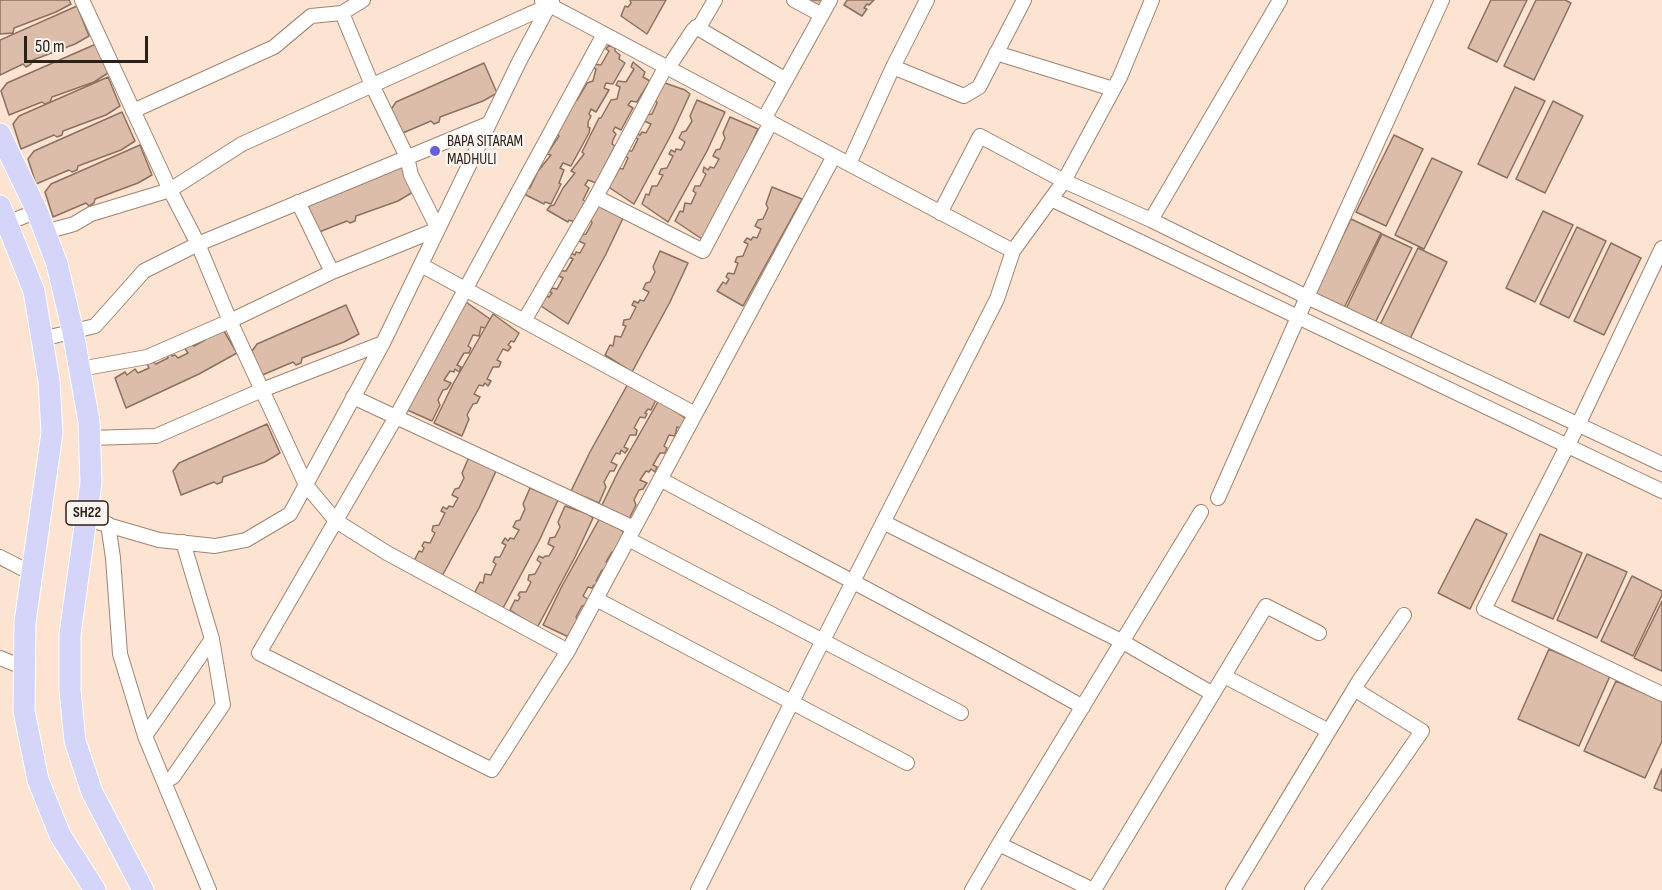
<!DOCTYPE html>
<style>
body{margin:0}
#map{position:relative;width:1662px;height:890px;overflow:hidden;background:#fce3d2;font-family:"Sofia Sans Condensed",sans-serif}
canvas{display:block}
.scale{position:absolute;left:24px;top:36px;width:124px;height:27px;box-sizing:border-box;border:3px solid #2c2119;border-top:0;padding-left:8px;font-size:18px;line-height:21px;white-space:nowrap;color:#2c2119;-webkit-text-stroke:4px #faf4f0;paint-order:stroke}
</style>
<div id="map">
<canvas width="1662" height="890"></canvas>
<div class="scale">50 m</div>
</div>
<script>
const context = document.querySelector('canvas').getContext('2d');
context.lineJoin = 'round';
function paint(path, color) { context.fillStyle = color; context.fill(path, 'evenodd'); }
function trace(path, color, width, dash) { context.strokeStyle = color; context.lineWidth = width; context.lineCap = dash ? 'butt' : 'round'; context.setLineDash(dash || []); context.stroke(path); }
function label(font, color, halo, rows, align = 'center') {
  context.font = font + ' "Sofia Sans Condensed",sans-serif'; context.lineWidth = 5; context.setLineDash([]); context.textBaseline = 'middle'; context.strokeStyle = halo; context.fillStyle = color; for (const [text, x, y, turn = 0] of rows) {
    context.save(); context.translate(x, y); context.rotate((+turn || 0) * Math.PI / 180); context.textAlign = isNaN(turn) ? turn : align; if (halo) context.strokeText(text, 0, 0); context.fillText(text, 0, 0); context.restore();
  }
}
const building = new Path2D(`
 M0 0H69L71 4 56 12 14 28 13 33 0 34Z
 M630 0H666L647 34 621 16 625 6 628 7 631 3Z
 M801 0H824L818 11Z
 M847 0H874L869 5 867 4 864 8 867 9 862 16 844 5Z
 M1491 0H1527L1497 62 1468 48Z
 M1536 0H1565L1571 3 1534 80 1504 66Z
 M77 6 89 36 75 44 33 60 31 64 26 67 23 64 0 75V40Z
 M96 44 108 73 94 82 52 97 50 102 45 104 42 102 9 115 1 91 7 83Z
 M609 45 615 48V51L620 55 619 59 625 63 613 84 606 83 604 88 609 90 596 112 591 109 589 114 591 116 588 122V127L590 128 589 133 571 166 563 163 560 168 564 170 559 183 561 184 551 204 545 202 544 204 522 193 526 188H530L538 171 551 155 547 154 559 136 557 134 575 100H577L587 83 593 81 596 69 592 67 593 64 601 65 609 51 606 49Z
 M633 62 645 72 643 77 650 81 648 84 637 102 631 101 628 105 633 108 621 130 615 127 613 131 616 134 613 140 612 144 615 146 613 150 596 183 588 180 585 185 589 188 583 200 586 202 575 222 569 220 568 222 547 210 550 206 554 205 563 188 575 173 571 171 584 154 582 152 599 118H601L611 100 617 99 620 87 616 85 618 81 626 82 634 69 631 67Z
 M484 63 497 93 483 101 440 117 439 122 434 124 431 121 398 135 390 111 396 102Z
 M108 77 120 106 106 115 63 131 62 135 57 137 54 135 21 149 13 124 19 116Z
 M662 82 685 90 690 94 672 133 634 204 607 186 612 176 615 177 617 173 615 172 617 168 623 169 628 158 625 156 626 151H632L638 139 634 137 636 133 640 135 642 132 646 133 651 124 644 121 647 115 652 114 657 103 655 99Z
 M1515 87 1545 101 1507 178 1478 164Z
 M697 100 725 112 707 151 668 222 642 204 646 194 649 195 652 186H657L663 175 659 174 661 169 667 168 673 156 669 154 671 150 675 152 676 149 681 150 685 142 679 138 682 132 686 131 692 121 690 116Z
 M1553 101 1583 116 1545 193 1516 179Z
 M122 112 135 141 121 150 78 166 77 170 72 172 69 170 36 184 28 159 34 151Z
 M730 117 758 129 740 168 702 239 675 221 680 211 683 212 685 203 691 204 696 193 693 191 695 186H700L706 174 703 172 704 167 708 170 710 167 714 168 719 159 713 156 716 150 720 149 725 138 723 133Z
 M1394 135 1423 149 1386 226 1356 212Z
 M140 145 152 175 138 183 95 199 94 203 89 206 86 203 53 217 45 192 51 184Z
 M1432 158 1462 172 1424 249 1395 235Z
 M400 163 413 192 398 201 356 216 355 221 350 223 347 221 314 234 306 210 311 202Z
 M772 187 802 199 743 306 717 291 723 282 726 284 729 279 726 277 728 273 734 274 738 263 735 262 737 257 743 256 748 244 744 242 747 238 751 240 753 237 757 238 761 229 755 226 758 220 763 219 768 208 766 204Z
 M597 202 625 214 606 254 568 324 541 306 546 296 549 297 552 293 550 292 552 288 557 289 563 278 559 276 561 271H566L573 259 569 257 571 253 575 255 576 252 580 253 585 244 579 241 582 235 586 234 592 223 590 218Z
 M1543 211 1573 225 1535 302 1506 288Z
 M1351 219 1381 233 1343 310 1314 296Z
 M1577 227 1606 241 1569 318 1540 304Z
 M1382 234 1412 248 1374 325 1345 311Z
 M1611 243 1641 258 1604 335 1574 321Z
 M1418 248 1447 262 1410 339 1380 325Z
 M660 251 688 263 670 302 632 372 605 355 610 345 613 346 615 336 621 337 626 326 623 325 624 320 630 319 636 307 632 305 634 301 638 303 640 300 644 301 649 292 643 289 646 283 650 282 655 272 653 267Z
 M463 300 490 319 485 328 481 327 479 336 473 335 468 346 471 348 469 353H464L457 365 461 367 459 372 455 369 454 372 450 371 444 380 451 383 447 389 443 390 438 400 440 405 432 421 405 409Z
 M346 305 359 334 344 342 302 358 301 363 296 365 293 362 260 376 252 351 257 344Z
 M493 314 519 333 514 342 511 341 508 345 511 347 508 351 503 349 497 360 501 362 499 367H493L487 379 491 381 488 386 485 383 483 386 479 385 474 394 480 397 477 403 473 404 467 415 469 419 462 436 434 423 453 384Z
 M221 326 237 353 199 374 126 408 115 378 125 372 127 375 135 369 138 373 149 368 147 364 152 361 156 364 168 358 167 354 171 352 172 356 175 355 178 358 188 353 184 347 190 344 194 346 205 340 206 335Z
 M629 382 656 400 651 410 648 409 645 413 647 414 645 418 640 417 634 428 637 430 636 435H630L624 447 628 449 625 453 621 450 620 454 616 453 611 462 617 465 614 471H610L604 482 606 487 599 503 571 491 590 452Z
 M659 400 685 418 681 428 677 427 675 436 669 435 664 446 667 448 665 453H660L653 465 657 467 655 472 651 469 649 472 646 471 640 480 647 483 643 489 639 490 634 500 636 505 628 521 600 509 619 470Z
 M267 424 280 453 265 462 223 477 222 482 217 484 214 482 181 495 173 471 179 463Z
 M469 457 497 469 479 508 441 578 414 561 419 551 422 552 424 548 422 546 424 542 430 543 435 533 432 531 433 526 439 525 445 513 441 511 443 507 447 509 449 506 453 507 458 498 452 495 455 489 459 488 464 478 462 473Z
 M530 488 558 500 540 539 502 610 475 592 480 582 483 583 485 574 491 575 496 564 493 562 495 557H500L506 545 502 543 505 538 508 541 510 538 514 539 519 530 513 527 516 521 520 520 525 509 523 504Z
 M565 506 588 514 593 518 575 557 537 628 510 610 515 600 518 601 520 597 518 595 520 592H526L531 582 528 580 529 575 535 574 541 563 537 560 539 556 543 558 545 556H549L554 547 548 544 550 538 555 537 560 527 558 522Z
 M601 516 628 535 617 553 612 552 606 562 609 564 608 569 602 570 596 581 600 584 598 588 594 585 592 588 588 587 583 596 589 600 586 605 582 606 576 617 578 621 571 638 543 625 562 586Z
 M1476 519 1507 534 1470 609 1438 593Z
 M1540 534 1582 553 1553 619 1512 601Z
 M1587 554 1627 572 1597 638 1557 620Z
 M1632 576 1662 591V595L1633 656 1601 641Z
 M1662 601V671L1634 658Z
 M1549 649 1610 676 1579 746 1518 719Z
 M1616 681 1662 701V741L1645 778 1584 751Z
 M1662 769V791L1654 788Z`);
paint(building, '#dbbda9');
trace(building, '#8d715f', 1.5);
const street = new Path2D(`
 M82 0 170 190 198 244 230 321 306 485 336 521 387 553 568 651 834 156
 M794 0 822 15
 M542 1 1013 251
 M696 27 786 80
 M996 53 1113 89
 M893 67 964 96 979 87 1024 0
 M668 68 693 30 701 24 715 0
 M133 111 274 47 311 16 342 13 363 0
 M764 119 830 0
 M849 164 893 67 927 0
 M596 197 703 251 771 122
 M1051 199 1662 491
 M298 202 332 272
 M940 213 980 136 1064 181 1151 220 1307 297 1662 464
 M1151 220 1280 0
 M0 226 37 211
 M45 232 74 224 91 214 170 190 242 144 550 5
 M1662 248 1579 423 1484 609 1662 694
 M421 265 695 414
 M524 321 596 197 666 66
 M42 339 95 326 144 271 198 244 488 124
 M80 369 147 357 230 321 332 272 438 229 411 175 407 157 372 85 342 13
 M353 397 634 528
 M89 438 156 436 262 390 383 343
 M660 479C801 555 944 628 1083 707
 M1218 498 1307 297 1442 0
 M87 519 159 540 215 546 246 540 290 514 383 343 519 62 552 0
 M883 522 1123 642 1213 694
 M108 524 113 558 120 654 145 736 212 639 183 542
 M628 539 961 713
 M0 557 33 574
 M596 599 907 763
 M568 651 492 770 259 653 396 417 604 34
 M0 658 25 668
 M1224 676 1329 731
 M145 736 164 782 173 777 223 705 212 639
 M164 782 209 890
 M698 890 813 660 997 299 1013 251 1064 181 1120 77 1152 0
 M972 890 999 844
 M1093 890 999 844 1201 512
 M1094 890 1266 606 1319 633
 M1233 890 1359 681 1404 615
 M1312 890 1422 731 1354 689`);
const primary = new Path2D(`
 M0 134 37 211 57 264 73 332 89 422 91 483 70 634V690L75 741 92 792 143 890
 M0 206 34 291 49 381 52 433 25 622 24 711 38 780 60 835 95 890`);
trace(street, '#a08471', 16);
trace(primary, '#fff', 23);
trace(street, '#fff', 14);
trace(primary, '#d4d5f8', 21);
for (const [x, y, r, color] of [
 [435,151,6,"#6a5ed8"]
]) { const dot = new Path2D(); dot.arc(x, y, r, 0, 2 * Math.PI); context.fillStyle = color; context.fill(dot); trace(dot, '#faf4f0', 2); }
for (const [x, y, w] of [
 [87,513,42]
]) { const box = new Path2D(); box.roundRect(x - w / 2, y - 12, w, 24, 4.5); context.fillStyle = '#faf4f0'; context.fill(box); trace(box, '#2c2119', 1.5); }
label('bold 15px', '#2c2119', null, [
 ["SH22",87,513]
]);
label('16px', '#2c2119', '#faf4f0', [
 ["BAPA SITARAM",447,142],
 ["MADHULI",447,160]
], 'left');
</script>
